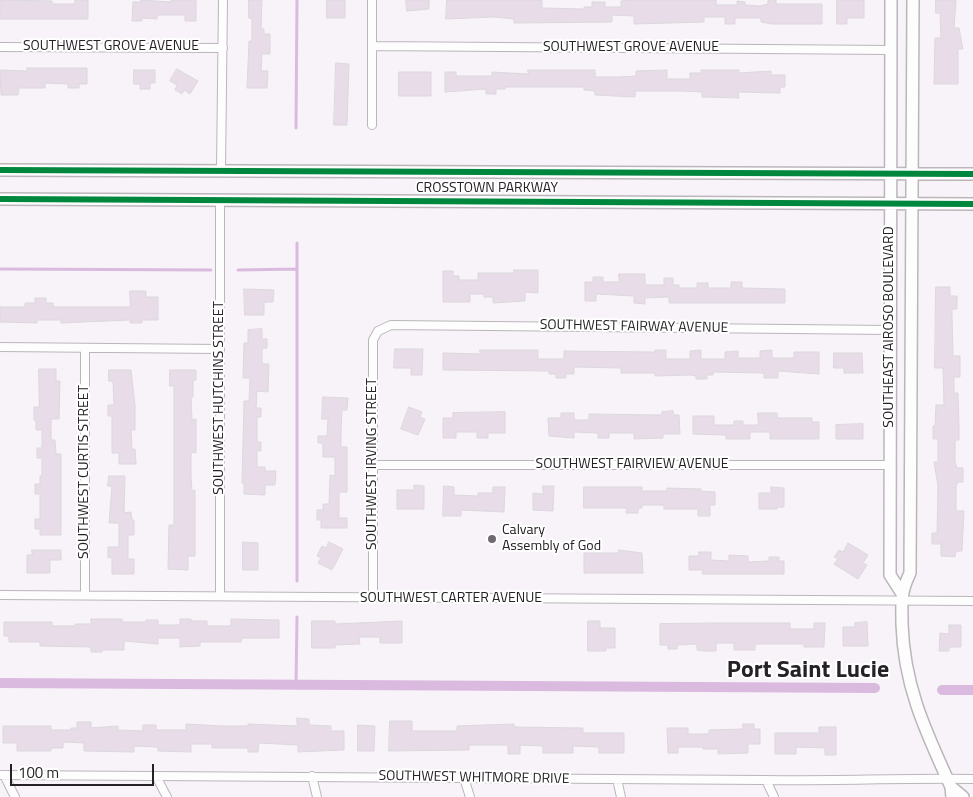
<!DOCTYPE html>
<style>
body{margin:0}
#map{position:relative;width:973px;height:797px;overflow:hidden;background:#f8f3f8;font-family:"Titillium Web",sans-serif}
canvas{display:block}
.scale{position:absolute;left:10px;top:764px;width:144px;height:22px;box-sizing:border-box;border:2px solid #252125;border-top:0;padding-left:6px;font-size:15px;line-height:18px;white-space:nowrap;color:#252125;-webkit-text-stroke:4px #fff;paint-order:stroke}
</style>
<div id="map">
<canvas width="973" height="797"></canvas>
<div class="scale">100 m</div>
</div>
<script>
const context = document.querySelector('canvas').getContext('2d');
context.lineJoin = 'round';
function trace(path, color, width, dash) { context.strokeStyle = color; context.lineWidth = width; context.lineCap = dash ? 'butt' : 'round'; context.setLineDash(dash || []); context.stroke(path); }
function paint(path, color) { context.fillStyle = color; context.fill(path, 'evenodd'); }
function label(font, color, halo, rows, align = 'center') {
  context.font = font + ' "Titillium Web",sans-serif'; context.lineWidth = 4; context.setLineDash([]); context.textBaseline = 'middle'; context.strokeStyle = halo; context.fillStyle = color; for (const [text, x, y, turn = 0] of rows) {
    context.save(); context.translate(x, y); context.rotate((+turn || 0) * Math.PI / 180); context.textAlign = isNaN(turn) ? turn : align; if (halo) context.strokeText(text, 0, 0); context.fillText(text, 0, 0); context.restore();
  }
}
trace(new Path2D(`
 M296 128 297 0
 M297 243V581
 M0 269 211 270
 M238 270 296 269
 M296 685 297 617`), '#dbbae0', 3);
trace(new Path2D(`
 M0 683 875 688
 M942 690H973`), '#dbbae0', 10);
const building = new Path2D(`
 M0 0 52 1V4H75V0H88V19H0Z
 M141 0 171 2V0H196V21H185V15H157V19L142 18V21H132L133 2H141Z
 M249 0H262L261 29H264V34H270V54H262L261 71H268L267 88H247L249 41H252V19L249 18Z
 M327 0H345V18H327Z
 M406 0H429V9L407 11Z
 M447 0H542V8L584 9V7H592V2H605V7H621V1L628 0H716V5H737V1L745 2V5L760 6 768 4V0H776V4H822V24H772L761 22V18H735V24H725V17H704V22L634 24V16L612 15V22L514 23V19L494 17 446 19Z
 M837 0H864V18H847V24H837Z
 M936 0H956L954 28H959L963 49H958V84H934L935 38H941L940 13H936Z
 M336 63 349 64 347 125H334Z
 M27 68H87V84H79V88H68V84L45 83V88H19L18 95H1L0 70 27 71Z
 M177 69 198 81 190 94 184 90 182 94 175 90 177 85 170 81Z
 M134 70H155V83H150V89H140V84H134Z
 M528 70H595V77H619L636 76V71L667 70V79H690V73H701V70H739V73L771 71V75H785V87H780V93L738 92 739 98 702 97V92L680 91H635V97L595 95V91L584 90V87H505V89H496V94H486V89L445 92V72H456V76H492V72L528 74Z
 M399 72H431V96H399Z
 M514 270H538V293L525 292V301L493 303V297H484V294H470V302H443V271H453V276H459V280H478V273H514Z
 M619 274H645V285H664V278H673V285H679V288H697V283H708V288H731V282H742V288L785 289V303H669V297L645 298V304L634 303V296L596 294V301H585V282H593V277H603V282H619Z
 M936 287H950V296H957V309H952V314L953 356H960V377H954V393H958L959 426V440H955V462L957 468H963V482H958L956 486V511H964L962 551H956L955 557 941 556V544H932V533H937L938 486 934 462H938V439H933V426H935L936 405H944L943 368H935Z
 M244 289 274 290 273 302H264V315H245Z
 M130 291H146V297H158V320H142V323H130V320L61 323V320H37V323L0 322V307H25V303H35V298H46V303H53V307H130Z
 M262 329V339H267V348H262V364H269L268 392 257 391 256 408H261V417H257V442H261V451H257V467H265V471H276L275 485H265V495L244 494V483H242L244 401H249L250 378H243L244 343H248V330Z
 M395 349H423L422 375H411V368H394Z
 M480 350H538V359H564V351L655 352V350H666V359H690V351L701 350V359H725V352L738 351V358H760V351L772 350V358H794V352H819V374L778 371V378H764V373L713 372V375H707V379H696V376L690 375 655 376V373H621V368L574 367V374H566V378H556V374H549V371L443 370V353L480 354Z
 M834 353H862L863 373H844V368H834Z
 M39 369H56V381H60L59 419H51V440H55L56 454H61V535H40V529H35V519H40V494H35V484H40V476H42V458H37V448H42V430H36V421L34 420V407H39Z
 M109 370H131L135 405V430H131L132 449H135L136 464H119V453H112V416H108V405H114L113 381H109Z
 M170 370H196V380H193V397H191L192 420 196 419V453L191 452V477L192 491 195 490V556H188V570L168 569 169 525H174V386H170Z
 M323 397 348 398 347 410H342L341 432V447H347V492H339V518H347V528H321V520H317V510H323V504H329L330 475 335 476V457H323V443H318V436H327L328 419H322Z
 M409 407 422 412 420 417 425 419 418 435 401 429Z
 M673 411 674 415H679L680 434H663V438L634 439V433H609V438H598V433L574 432V438L549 436 548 418H561V413H574V420H589V414L662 415V412Z
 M505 412V433H488V438H477V432H456V438H443V418H453V413Z
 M758 413H777V418H812V422H819V439H770V432H750V439H726V435L693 434V416H714V425H734V421H743V425H758Z
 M863 424V439H836V425Z
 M109 476H125L124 513 131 512 132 520H134V535H128V559H134V574H112V557L108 558V547H119V523H109L112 486H108Z
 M414 485 424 486V509H397V490H414Z
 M444 486 454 487V495L478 496V493H493V487H505L504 512 461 510V516H443Z
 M543 486H554L553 511 533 510V493L543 494Z
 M584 487H642V491H667V488L701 489V491L715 492V505H710V516H698V509H664V505H642V508H638V513H626L627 508H584Z
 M771 487 784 488V507H777V509H759V493H771Z
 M243 542 258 543V570H243Z
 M329 542 343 549 332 570 318 563 321 558 317 556 322 546 326 548Z
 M848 543 868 555 863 563 867 565 858 579 834 564 838 559 834 557 839 550 843 552Z
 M32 550H61V560H50V573H27V555H32Z
 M619 550 642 553 643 573H584V553H619Z
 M699 552H711V560L729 561V555L748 556V562L769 561V557H779V561H784V574H702L703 570H689V556H699Z
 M91 619H122V622H146V620H158V625H180V619H191V621H207V626H231V619L279 620V638H242L241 642H200V646L180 647V638H158V644L124 641V650H102V652H91V647L40 646V642H9V636H4V622H52V626H75V624H91Z
 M312 621H335V624L402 621V643H380V637H359L360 644 335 645V648H312Z
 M588 621H600V628H615V648H606V651H588Z
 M867 622 868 646H843V627H855V623Z
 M716 623H790V629H814V623H825L824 647H804V644H755V650H734V643H716V651H703L697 650V644L677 645V649H668V645H660V624Z
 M949 625H961V647H949V651H939L940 633 949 634Z
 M297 718 309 719V725L331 726V731H344V750L298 752V745L259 743 258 752H248V748H212V744H191V752L158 751V747L134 746V752L84 751V743L63 742V748H51V751H17V743H3V726H51V730H71V728H77V722H91V728L118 726V730L143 731V725H156V730H186V724L221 726H248V724L297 726Z
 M390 721H412V731H457V726L514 724V727L583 728V733H624V753H599V747L573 746V753H543V746L520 745V754H508V745H469V750L389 751Z
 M743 724H754V729H760V744H748V753L718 754V749H703V747H678V753H668L667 728H688V734H709V730L743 729Z
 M358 725 375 726 374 751H358Z
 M819 727H836V755H825V748L796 747V754H775V733H819Z`);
paint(building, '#e7dce8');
trace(building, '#dbd8dc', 1);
const minor = new Path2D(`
 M372 46 891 50
 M0 47 223 48
 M372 125V0
 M221 170 223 0
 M0 347 220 349
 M85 348V595
 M373 465H890
 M0 595 973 601
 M220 596V200
 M373 598V340L378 331 391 325 890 330
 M0 775C254 777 508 779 763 780 833 781 903 778 973 779
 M4 775 15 797
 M312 776 317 797
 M157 778 167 797
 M464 778 470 797
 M617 779 621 797
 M766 780 774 797`);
const secondary = new Path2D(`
 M891 0 890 575 901 592
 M913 0 910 573C900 594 902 601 902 624 904 687 926 732 951 787L952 797
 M0 170 973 174
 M0 199 973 204
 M951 787 963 797`);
trace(minor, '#bab6ba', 10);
trace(secondary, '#bab6ba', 14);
trace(minor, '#fefdfe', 8);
trace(secondary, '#fefdfe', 11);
trace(new Path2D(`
 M0 170 973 174
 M0 199 973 204`), '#00873e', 6);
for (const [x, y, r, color] of [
 [492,539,5,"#6f6a6f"]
]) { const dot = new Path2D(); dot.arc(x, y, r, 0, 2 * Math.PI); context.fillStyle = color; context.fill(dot); trace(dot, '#fff', 2); }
label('14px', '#252125', '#fff', [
 ["SOUTHWEST GROVE AVENUE",111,47],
 ["SOUTHWEST GROVE AVENUE",631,48],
 ["CROSSTOWN PARKWAY",487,189],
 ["SOUTHWEST FAIRWAY AVENUE",634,327,1],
 ["SOUTHEAST AIROSO BOULEVARD",890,327,-90],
 ["SOUTHWEST HUTCHINS STREET",220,398,-90],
 ["SOUTHWEST IRVING STREET",373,464,-90],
 ["SOUTHWEST FAIRVIEW AVENUE",632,465],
 ["SOUTHWEST CURTIS STREET",85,472,-90],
 ["SOUTHWEST CARTER AVENUE",451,599],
 ["SOUTHWEST WHITMORE DRIVE",474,778,1]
]);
label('14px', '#252125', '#fff', [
 ["Calvary",502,531],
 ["Assembly of God",502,547]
], 'left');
label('bold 24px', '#252125', '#fff', [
 ["Port Saint Lucie",808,671]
]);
</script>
